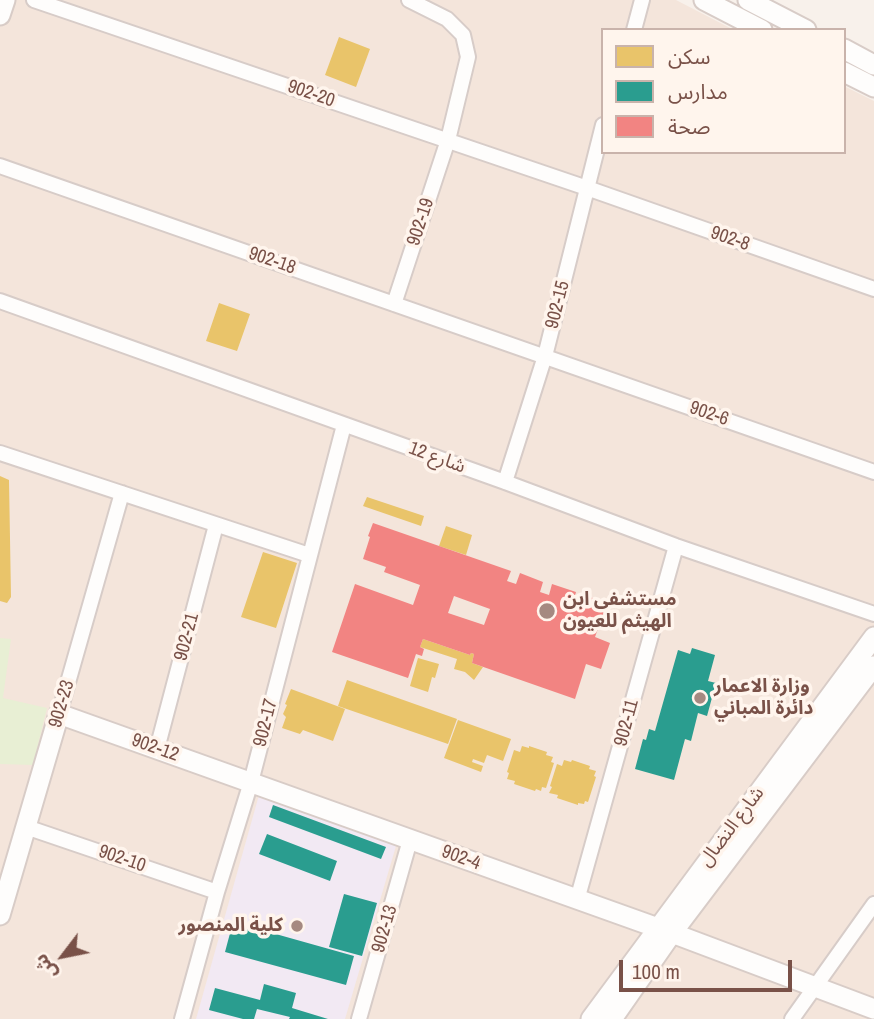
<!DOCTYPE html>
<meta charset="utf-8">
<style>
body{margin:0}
#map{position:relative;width:874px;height:1019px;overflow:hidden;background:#f8f1eb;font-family:"Archivo Narrow","Noto Sans Arabic",sans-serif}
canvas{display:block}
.legend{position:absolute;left:601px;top:28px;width:245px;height:126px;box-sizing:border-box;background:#fff5ed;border:2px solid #c9b3ab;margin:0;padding:9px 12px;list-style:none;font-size:21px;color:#795148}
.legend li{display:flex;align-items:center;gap:14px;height:35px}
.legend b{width:35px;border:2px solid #c9b3ab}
.north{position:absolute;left:28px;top:921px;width:70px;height:70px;-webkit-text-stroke:5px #fff5ed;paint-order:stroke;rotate:238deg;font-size:19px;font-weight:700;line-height:28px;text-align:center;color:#795148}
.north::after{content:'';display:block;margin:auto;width:24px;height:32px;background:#795148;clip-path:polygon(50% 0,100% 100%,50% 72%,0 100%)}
.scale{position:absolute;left:619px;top:960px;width:173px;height:32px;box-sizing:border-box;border:4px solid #795148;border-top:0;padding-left:9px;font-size:21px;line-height:24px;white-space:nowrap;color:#795148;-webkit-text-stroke:5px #fff5ed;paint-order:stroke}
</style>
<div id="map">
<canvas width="874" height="1019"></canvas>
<ul class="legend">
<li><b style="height:19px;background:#e9c46a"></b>سكن</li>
<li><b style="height:19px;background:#2a9d8f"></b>مدارس</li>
<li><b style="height:19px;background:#f28482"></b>صحة</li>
</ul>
<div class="north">ش</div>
<div class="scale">100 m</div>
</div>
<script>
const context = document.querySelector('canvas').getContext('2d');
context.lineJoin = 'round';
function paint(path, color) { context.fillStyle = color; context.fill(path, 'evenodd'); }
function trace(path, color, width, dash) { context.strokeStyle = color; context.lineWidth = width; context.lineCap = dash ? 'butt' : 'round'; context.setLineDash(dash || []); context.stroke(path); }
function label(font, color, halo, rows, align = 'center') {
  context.font = font + ' "Archivo Narrow","Noto Sans Arabic",sans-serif'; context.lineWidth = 7; context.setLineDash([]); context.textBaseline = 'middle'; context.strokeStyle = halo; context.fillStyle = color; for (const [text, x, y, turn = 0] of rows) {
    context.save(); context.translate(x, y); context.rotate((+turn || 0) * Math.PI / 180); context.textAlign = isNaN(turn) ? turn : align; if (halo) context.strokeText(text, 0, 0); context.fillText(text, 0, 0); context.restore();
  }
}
paint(new Path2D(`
 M0 0H676L734 30H603V152H844V86L874 101V1019H0Z`), '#f4e5db');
paint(new Path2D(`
 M259 795 396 846 345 1019H196Z`), '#f2e9f3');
paint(new Path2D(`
 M0 638 11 639 3 698 47 708 33 765 0 764Z`), '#e8efd4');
paint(new Path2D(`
 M339 37 370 49 356 87 325 75Z
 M219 303 250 314 237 351 206 341Z
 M0 476 9 480 11 597 7 603 0 601Z
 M367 497 424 516 421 526 363 506Z
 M446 526 472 535 466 555 439 546Z
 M263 552 297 563 276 628 241 617Z
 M423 639 470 655 471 653 474 654 472 663 483 667 474 680 465 672 454 669 457 659 420 647Z
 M418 658 439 664 435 678 432 677 428 692 410 686Z
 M347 680 457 719 448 744 338 706Z
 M291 689 345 709 333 741 303 730 300 734 282 728 286 717 283 714 287 705 285 704Z
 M458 720 511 739 503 761 487 755 484 763 473 759 472 762 483 766 481 772 444 758Z
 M522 746 529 748V746L547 752 546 755 553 757 551 762 554 763 546 788 542 787 541 791 536 789 535 791 514 784 515 781 507 779 509 773 507 772 514 750 520 752Z
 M564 760 571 762 572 760 590 766 589 769 596 771 594 776 596 777 588 802 585 801 584 804 578 803V805L557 798 558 795 549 793 552 787 550 786 557 764 562 766Z`), '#e9c46a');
paint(new Path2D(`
 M692 648 715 655 708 681 716 683 707 716 698 713 691 741 685 739 674 780 635 769 643 739 646 740 649 729 655 731 678 650 690 654Z
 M273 805 386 847 381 859 269 817Z
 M267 834 337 861 330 881 259 854Z
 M344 894 377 903 362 956 329 947Z
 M233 922 354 956 346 985 225 952Z
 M264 984 296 993 292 1008 328 1019H289L290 1017 257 1009 254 1019H243L209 1010 215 988 260 1000Z`), '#2a9d8f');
paint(new Path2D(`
 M373 523 511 571 507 581 516 584 520 573 543 582 540 592 549 595 552 584 576 592 573 603 581 606 584 595 607 603 595 637 610 643 601 669 586 664 575 699 472 663 474 654 471 653 470 655 423 639 420 647 424 649 422 656 416 654 408 678 332 652 355 584 413 605 420 585 384 572 386 567 363 559 370 537 368 536ZM454 596 490 609 484 625 448 613Z`), '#f28482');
const street = new Path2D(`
 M34 0 587 188 874 289
 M634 30 642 0
 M0 166 874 472
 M0 301 505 482 676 546 874 614
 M394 304 448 140 468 57 463 35 447 19 409 0
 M0 453 309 555
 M505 482 545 356 603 125
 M59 714 122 493
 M157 749 216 525
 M26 827 217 892
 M577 900 676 546
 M182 1019 217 892 251 782 344 425
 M359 1019 410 840
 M792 1019 874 904`);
const secondary = new Path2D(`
 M704 0 762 30
 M748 0 806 30
 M0 15 5 0
 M844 49 874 65
 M844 72 874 87
 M0 915 59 714 672 933 874 1009
 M591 1019 874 637
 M612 1019 672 933 874 666`);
trace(street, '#d7ccc8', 18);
trace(secondary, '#d8ccc7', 23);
trace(street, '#fefdfc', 14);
trace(secondary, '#fefdfc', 19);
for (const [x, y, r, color] of [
 [547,611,9,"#a58981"],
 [700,698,7,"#a58981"],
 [297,926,7,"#a58981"]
]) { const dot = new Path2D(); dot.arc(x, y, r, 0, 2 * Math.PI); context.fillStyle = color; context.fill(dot); trace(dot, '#fff5ed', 2.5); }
label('19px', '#795148', '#fff5ed', [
 ["902-20",311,94,19],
 ["902-19",421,222,-72],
 ["902-8",730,239,19],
 ["902-18",272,261,19],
 ["902-15",558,305,-76],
 ["902-6",709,414,19],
 ["شارع 12",437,458,20],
 ["902-21",187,637,-75],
 ["902-23",62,704,-74],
 ["902-17",266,723,-76],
 ["902-11",627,723,-75],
 ["902-12",155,748,20],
 ["شارع النضال",732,827,-53],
 ["902-4",461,858,20],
 ["902-10",122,859,19],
 ["902-13",385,929,-74]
]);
label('bold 19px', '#795148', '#fff5ed', [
 ["مستشفى ابن",563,600],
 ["الهيثم للعيون",563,622],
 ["وزارة الاعمار",714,687],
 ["دائرة المباني",714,709],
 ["كلية المنصور",283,926,"right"]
], 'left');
</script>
